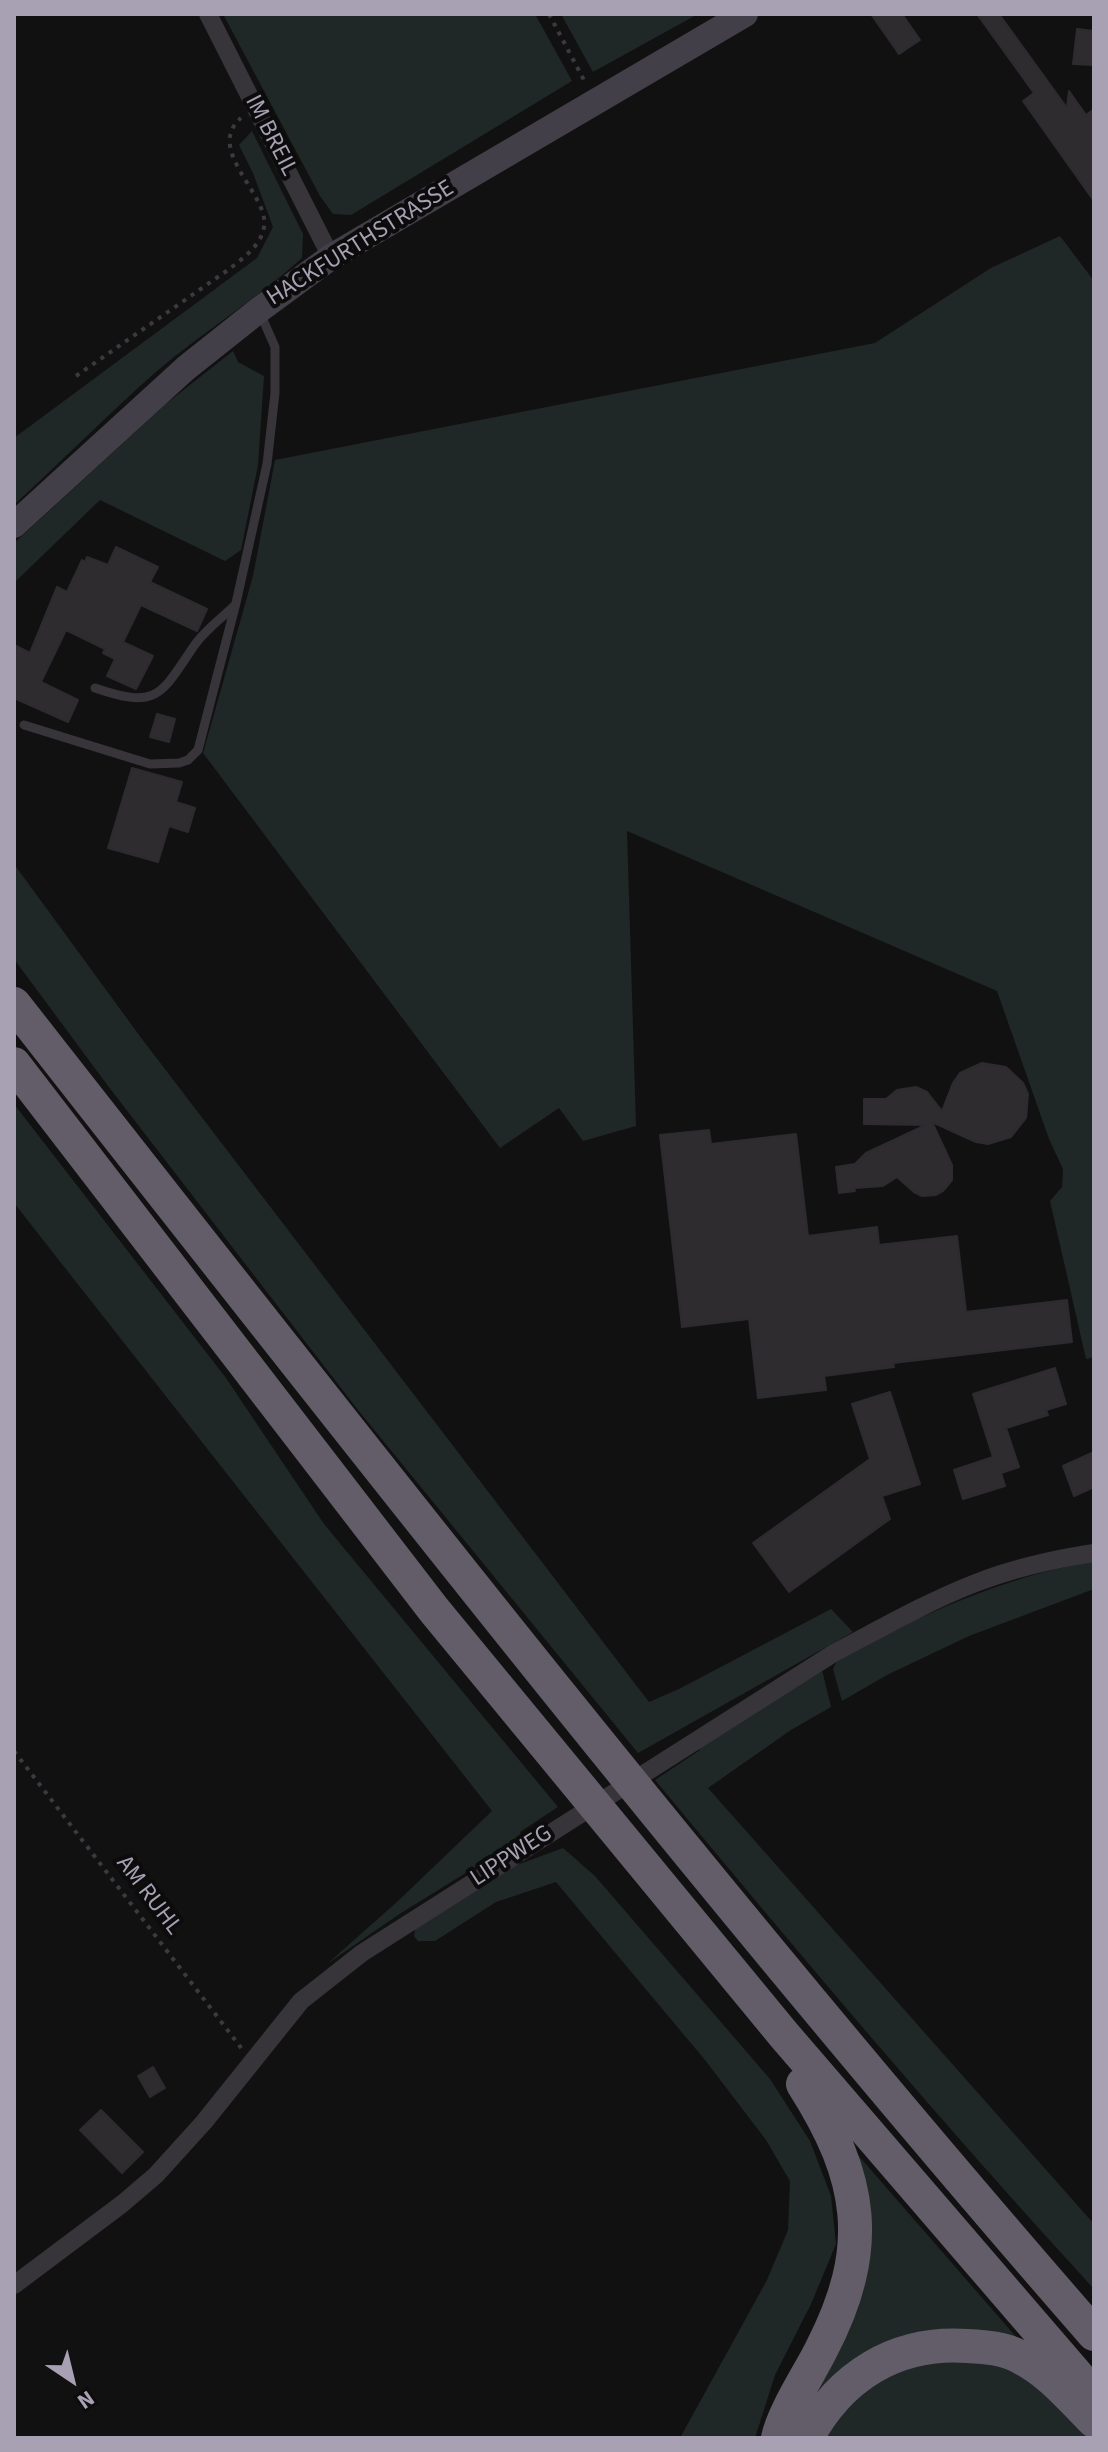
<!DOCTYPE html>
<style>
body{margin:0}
#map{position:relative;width:1108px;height:2452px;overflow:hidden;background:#121112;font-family:"Source Sans 3",sans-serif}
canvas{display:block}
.frame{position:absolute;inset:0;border:16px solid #a8a1b4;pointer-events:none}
.north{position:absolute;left:32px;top:2340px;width:80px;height:80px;-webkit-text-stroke:6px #0d0c0d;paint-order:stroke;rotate:145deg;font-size:22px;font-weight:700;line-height:32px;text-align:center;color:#a8a1b4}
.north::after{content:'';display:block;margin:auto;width:28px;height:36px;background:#a8a1b4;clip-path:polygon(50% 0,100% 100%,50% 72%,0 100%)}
</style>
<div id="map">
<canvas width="1108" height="2452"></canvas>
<div class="frame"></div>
<div class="north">N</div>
</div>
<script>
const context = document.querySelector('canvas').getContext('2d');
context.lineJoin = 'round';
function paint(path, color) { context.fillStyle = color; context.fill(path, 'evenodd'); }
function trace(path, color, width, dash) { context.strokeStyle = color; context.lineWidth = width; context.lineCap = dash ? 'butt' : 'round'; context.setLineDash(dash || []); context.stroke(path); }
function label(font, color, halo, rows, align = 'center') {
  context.font = font + ' "Source Sans 3",sans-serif'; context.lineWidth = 8; context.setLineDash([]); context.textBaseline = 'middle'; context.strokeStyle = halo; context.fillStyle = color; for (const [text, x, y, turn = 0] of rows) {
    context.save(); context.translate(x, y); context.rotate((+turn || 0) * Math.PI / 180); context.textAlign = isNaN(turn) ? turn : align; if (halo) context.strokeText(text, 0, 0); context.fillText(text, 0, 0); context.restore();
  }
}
paint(new Path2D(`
 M223 14H535L572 81 351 215 333 214 320 196Z
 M561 14H698L593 72Z
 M252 131 303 234 302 258C257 299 204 331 157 371 108 414 62 461 14 505V438L257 258 273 227 253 173 239 145Z
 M1060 236 1094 281V1357L1086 1359 1050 1201 1062 1187 1063 1169 1049 1139 997 991 627 831 636 1126 583 1141 559 1108 500 1148 203 753 253 576 275 460 875 343 991 268Z
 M233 351 238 362 264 376 258 465 241 550 225 561 100 500 14 583V543L167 403Z
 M14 864 142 1039 649 1702 679 1689 831 1609 853 1632 638 1753 358 1410 108 1086 14 959Z
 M14 1104 226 1378 324 1524 558 1807 520 1832 522 1838 398 1915 327 1964 398 1901 492 1811 14 1203Z
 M1094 1561V1589L969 1636 887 1675 842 1701 833 1669 837 1661C918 1615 1001 1578 1094 1561Z
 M822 1670 831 1707 791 1730 708 1788 1094 2224V2289C942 2124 798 1952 655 1780L700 1750 699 1747Z
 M563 1848 595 1876 770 2079 810 2141 831 2196 836 2244 811 2304 775 2375 755 2438H680L767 2280 788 2230 790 2181 766 2140 705 2060 556 1882 496 1902 435 1941H418L414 1936 416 1925 509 1868Z
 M858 2155 1031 2354 941 2337 799 2438Z
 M943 2354 1015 2367 1092 2438H817L856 2388Z`), '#1f2826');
const building = new Path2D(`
 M871 14H902L920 40 899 54Z
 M977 14H999L1067 108 1069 91 1086 115 1094 109V201L1023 101 1034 93Z
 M1077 29 1094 31V65L1073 64Z
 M116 547 158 567 150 582 207 609 197 631 141 605 123 642 153 656 136 689 107 676 115 659 103 653 105 649 66 630 41 682 78 700 68 722 14 698V645L30 653 57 587 67 592 82 560 85 562 87 557 108 565Z
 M157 714 175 719 169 742 150 737Z
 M132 768 182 782 176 802 195 808 188 832 169 826 158 862 108 848Z
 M982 1063 1006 1067 1023 1083 1028 1094 1026 1118 1011 1137 988 1144 976 1142 932 1122 952 1165V1180L943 1191 936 1195 922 1196 914 1192 897 1177 883 1186 854 1188 855 1191 839 1193 836 1167 855 1164 866 1153 926 1125 864 1124V1099H886L897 1090 916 1087 927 1092 942 1111 953 1083 960 1073Z
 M709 1130 711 1144 796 1134 808 1236 877 1227 879 1245 957 1236 966 1312 1067 1300 1072 1342 893 1363 894 1367 824 1376 826 1390 758 1398 749 1319 682 1327 660 1135Z
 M1055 1368 1066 1404 1046 1410 1048 1415 1006 1428 1019 1467 1001 1473 1005 1486 963 1499 954 1470 993 1457 973 1394Z
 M890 1392 920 1484 882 1496 890 1519 789 1592 753 1543 870 1459 852 1404Z
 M1094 1452V1487L1074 1496 1063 1466Z
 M153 2067 165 2088 150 2097 138 2076Z
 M101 2110 143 2152 122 2173 80 2130Z`);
paint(building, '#2e2c2f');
trace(building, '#2d2b2f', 2);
trace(new Path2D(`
 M549 14 585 82
 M76 376 228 270C242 259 261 246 264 227 270 195 204 150 241 118
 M14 1751 242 2049`), '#3c3a41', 4, [4, 6]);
trace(new Path2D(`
 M95 688C159 710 161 694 194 646 204 631 221 619 234 606
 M24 725 150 764 179 763 188 760 198 750 236 603 267 464 275 393V347L260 313`), '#37343a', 9);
trace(new Path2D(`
 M208 14 331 257
 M14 2285 122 2204 156 2175 204 2122 301 2001 362 1953 834 1653C880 1629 925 1603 973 1584 1011 1569 1054 1559 1094 1553`), '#37343a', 18);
trace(new Path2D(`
 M14 525 186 368 259 310 331 257 745 14`), '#433f48', 26);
trace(new Path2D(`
 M14 1004C367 1454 718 1903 1094 2334
 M14 1064 434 1610 784 2035 1094 2395
 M778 2438C783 2413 809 2374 821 2350 874 2248 863 2178 803 2084
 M807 2438C840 2376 896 2341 967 2346 985 2347 1004 2348 1020 2357 1050 2372 1071 2398 1094 2421`), '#625d69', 34);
label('24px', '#a8a1b4', '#0d0c0d', [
 ["IM BREIL",270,136,63],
 ["HACKFURTHSTRASSE",361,244,-32],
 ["LIPPWEG",512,1857,-33],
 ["AM RUHL",148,1896,53]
]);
</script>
